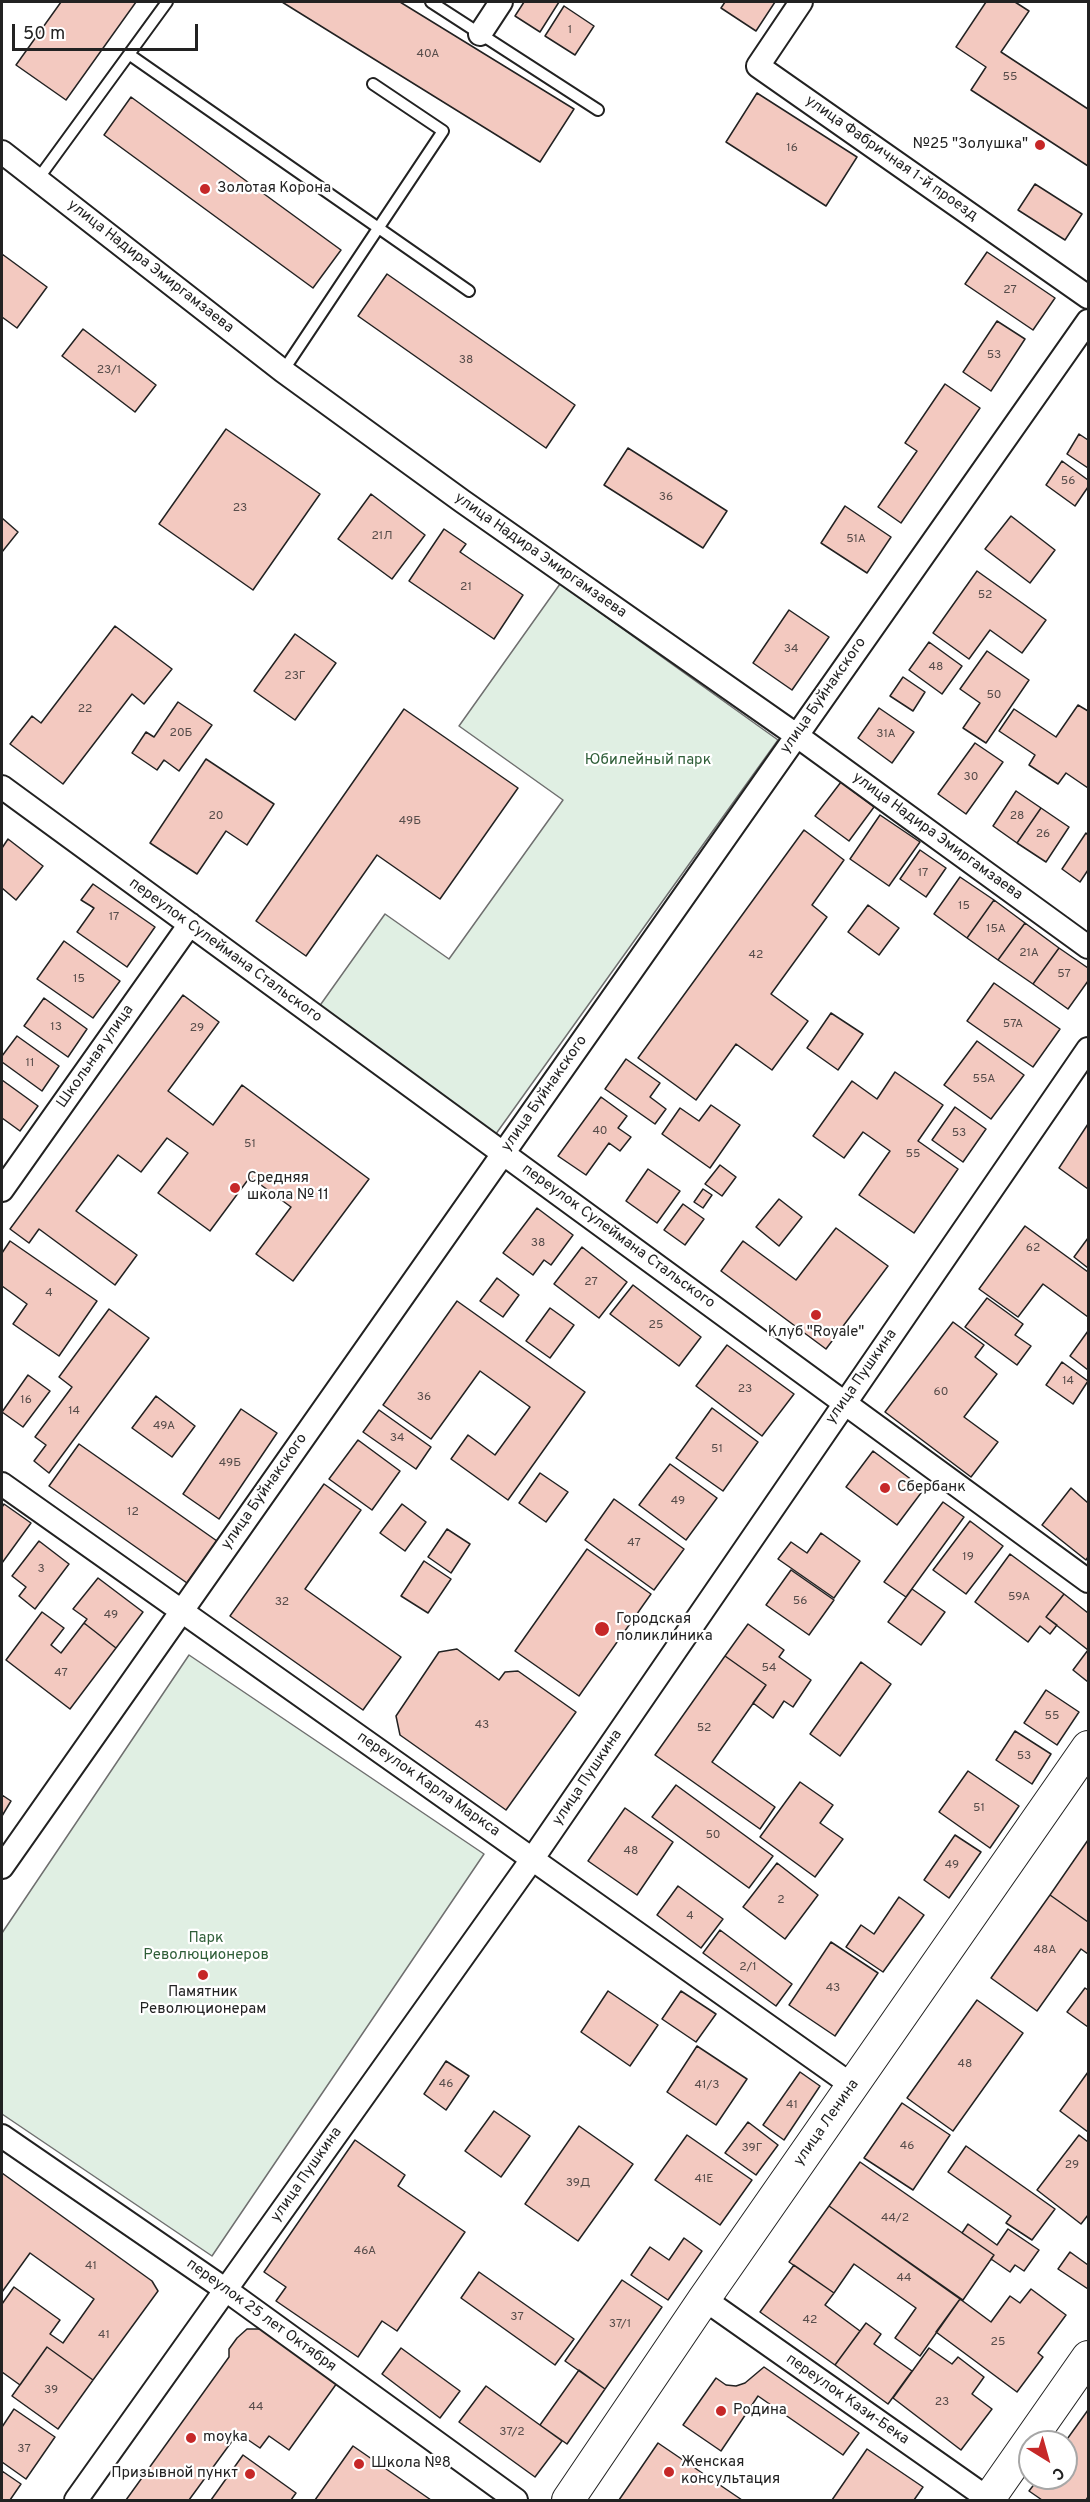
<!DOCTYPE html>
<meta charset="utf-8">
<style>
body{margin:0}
#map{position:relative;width:1090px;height:2502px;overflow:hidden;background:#fff;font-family:Overpass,sans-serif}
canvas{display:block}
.frame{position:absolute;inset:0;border:3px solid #222;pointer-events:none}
.north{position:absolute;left:1018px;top:2430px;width:60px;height:60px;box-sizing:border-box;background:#fff;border:2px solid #a7a7a7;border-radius:50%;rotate:143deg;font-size:16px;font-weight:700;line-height:24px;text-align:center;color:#222}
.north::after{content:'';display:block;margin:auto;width:21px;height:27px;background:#c62828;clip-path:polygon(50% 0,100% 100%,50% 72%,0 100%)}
.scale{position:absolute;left:12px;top:24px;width:186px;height:27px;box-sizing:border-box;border:3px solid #222;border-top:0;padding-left:8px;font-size:18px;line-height:21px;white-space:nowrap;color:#222;-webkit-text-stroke:4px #fff;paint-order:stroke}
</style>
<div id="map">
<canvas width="1090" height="2502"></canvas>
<div class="frame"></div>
<div class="north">С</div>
<div class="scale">50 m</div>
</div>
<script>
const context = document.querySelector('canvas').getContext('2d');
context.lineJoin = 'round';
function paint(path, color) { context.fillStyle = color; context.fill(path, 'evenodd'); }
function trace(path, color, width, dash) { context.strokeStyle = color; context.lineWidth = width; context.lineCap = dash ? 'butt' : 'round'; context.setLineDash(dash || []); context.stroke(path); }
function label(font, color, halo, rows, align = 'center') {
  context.font = font + ' Overpass,sans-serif'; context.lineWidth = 4.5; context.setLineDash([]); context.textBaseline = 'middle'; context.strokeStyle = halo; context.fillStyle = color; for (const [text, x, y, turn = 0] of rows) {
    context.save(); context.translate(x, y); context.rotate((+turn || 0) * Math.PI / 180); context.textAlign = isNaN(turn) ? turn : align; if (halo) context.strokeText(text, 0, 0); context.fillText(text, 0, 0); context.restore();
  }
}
const green = new Path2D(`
 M560 584 778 740 493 1138 316 1011 385 914 449 959 563 800 459 726Z
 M189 1655 484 1854 212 2256 2 2114V1933Z`);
paint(green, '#e0efe3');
trace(green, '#6f6f6f', 1.5);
const building = new Path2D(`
 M61 2H136L66 100 16 65Z
 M282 2H400L574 109 540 162Z
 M524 2H559L540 32 515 16Z
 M725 2H775L756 31 721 8Z
 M986 2H1015L1029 11 1001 52 1088 109V166L971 90 986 67 956 47Z
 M564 6 594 26 575 55 545 36Z
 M757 93 857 157 826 206 726 142Z
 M131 97 341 250 313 288 104 135Z
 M1035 184 1082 214 1065 240 1018 210Z
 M987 252 1055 298 1033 330 965 284Z
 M2 254 47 287 17 328 2 317Z
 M387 274 575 405 546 448 358 316Z
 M997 321 1025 339 991 391 963 372Z
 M83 329 156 385 135 412 62 356Z
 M945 384 980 408 901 523 878 507 917 451 905 443Z
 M226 429 320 494 253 590 159 524Z
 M1079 434 1088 440V468L1067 454Z
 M628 448 727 511 703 548 604 485Z
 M1062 461 1088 480V487L1075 506 1046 485Z
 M371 494 425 535 392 579 338 539Z
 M845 506 891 537 867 573 821 543Z
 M1011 516 1055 550 1030 583 985 549Z
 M2 518 18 532 2 552Z
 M444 529 466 544 460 552 523 595 494 639 409 581Z
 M977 571 1046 620 1022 653 990 630 969 659 933 633Z
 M789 610 829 637 792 690 753 663Z
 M115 626 172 669 144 704 132 694 63 784 10 744 32 716 41 723Z
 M295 634 336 663 295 720 254 691Z
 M929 642 962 666 942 694 909 670Z
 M987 651 1029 680 986 743 963 728 980 703 960 689Z
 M903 677 925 692 913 711 890 696Z
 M178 702 212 725 179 771 164 760 157 770 132 753 146 732 154 737Z
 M1078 705 1088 711V788L1066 773 1058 784 1029 765 1035 755 999 731 1014 709 1056 737Z
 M879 708 914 732 892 763 858 738Z
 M404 709 518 788 440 899 377 855 306 956 256 921Z
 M975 743 1003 762 966 814 938 794Z
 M206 759 274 804 247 845 226 831 197 874 150 843Z
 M841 782 874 807 849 841 815 816Z
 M1016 791 1041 808 1017 843 993 826Z
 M1041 808 1069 827 1046 862 1017 843Z
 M880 815 920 842 889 886 850 859Z
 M804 830 844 860 812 905 827 917 771 994 808 1021 772 1070 736 1044 696 1100 638 1058Z
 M1086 833 1088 835V870L1080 882 1062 869Z
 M8 839 43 866 16 900 2 888V848Z
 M920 850 946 868 926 897 900 879Z
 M960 877 994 900 967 938 934 914Z
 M93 884 155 927 127 967 77 932 94 908 81 900Z
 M994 900 1025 923 998 960 967 938Z
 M868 905 899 928 879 955 848 932Z
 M1025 923 1059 948 1033 984 998 960Z
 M64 941 120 981 93 1018 37 979Z
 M1059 948 1088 968V981L1068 1009 1033 984Z
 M994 983 1060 1029 1033 1067 967 1021Z
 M183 995 219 1022 168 1091 213 1125 242 1085 369 1179 293 1281 256 1254 291 1207 250 1177 210 1231 158 1193 188 1153 167 1138 141 1172 118 1155 76 1211 137 1255 115 1285 39 1229 29 1243 10 1229Z
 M44 998 87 1029 68 1057 24 1026Z
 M831 1013 863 1034 838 1070 807 1048Z
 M17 1036 59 1066 42 1091 2 1062V1056Z
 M977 1041 1024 1075 991 1119 944 1085Z
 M626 1059 660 1083 650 1097 666 1109 655 1124 605 1089Z
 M895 1072 943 1105 918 1141 958 1169 914 1233 859 1195 890 1151 863 1132 844 1158 813 1136 852 1081 877 1099Z
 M2 1080 38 1106 20 1131 2 1118Z
 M601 1097 627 1116 618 1128 631 1137 620 1151 609 1143 586 1175 558 1156Z
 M711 1105 740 1125 710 1168 662 1134 680 1108 699 1121Z
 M955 1107 986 1129 963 1162 932 1140Z
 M1088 1124V1189L1059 1168Z
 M720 1165 736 1177 722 1196 705 1184Z
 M648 1169 680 1191 657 1223 626 1201Z
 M703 1189 712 1195 703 1208 694 1202Z
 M779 1199 802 1217 779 1246 756 1227Z
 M683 1204 704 1219 685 1245 664 1230Z
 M537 1208 573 1235 551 1265 544 1260 533 1275 503 1253Z
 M1025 1226 1088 1272V1317L1043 1284 1018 1317 979 1289Z
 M836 1228 888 1266 826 1349 721 1271 743 1241 796 1280Z
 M1088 1238V1268L1074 1257Z
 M10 1241 97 1301 59 1356 13 1324 27 1304 2 1286V1253Z
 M582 1247 627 1282 599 1318 554 1284Z
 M497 1278 519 1295 503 1317 480 1301Z
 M633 1285 701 1337 679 1366 610 1314Z
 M987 1298 1023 1324 1015 1335 1031 1346 1017 1365 965 1327Z
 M457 1301 585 1392 508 1500 451 1459 468 1435 495 1455 530 1407 480 1371 431 1439 383 1405Z
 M550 1308 574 1325 550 1358 526 1341Z
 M109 1309 149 1338 49 1473 34 1461 46 1445 35 1437 72 1387 59 1377Z
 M953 1322 984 1345 975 1357 997 1374 964 1417 998 1442 971 1477 885 1412Z
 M1088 1331V1370L1070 1356Z
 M727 1345 794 1394 762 1436 696 1386Z
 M1062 1362 1088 1381 1073 1404 1046 1385Z
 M28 1375 50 1391 23 1427 2 1412Z
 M156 1396 195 1426 172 1457 132 1428Z
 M712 1408 758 1442 723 1491 676 1458Z
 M241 1409 277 1433 219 1519 183 1494Z
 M379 1410 431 1447 416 1469 363 1432Z
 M358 1440 400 1471 372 1510 329 1479Z
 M79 1444 217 1541 187 1583 49 1486Z
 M873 1451 924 1489 897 1525 846 1487Z
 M670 1464 717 1498 686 1540 639 1505Z
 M540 1473 568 1492 546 1522 519 1503Z
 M324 1484 361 1510 305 1589 401 1657 363 1710 230 1616Z
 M1071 1488 1088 1503V1557L1086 1560 1042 1525Z
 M614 1499 684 1549 654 1590 585 1540Z
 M943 1502 964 1517 906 1597 884 1582Z
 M4 1504 31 1523 2 1563V1507Z
 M402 1504 426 1522 405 1551 380 1533Z
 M970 1521 1003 1546 966 1594 933 1570Z
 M447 1529 470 1544 451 1573 428 1557Z
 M821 1533 860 1561 834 1598 778 1559 791 1542 807 1553Z
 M39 1541 69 1564 35 1609 19 1596 26 1587 12 1576Z
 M587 1549 651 1594 579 1696 515 1651Z
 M1010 1554 1064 1594 1046 1617 1057 1625 1050 1634 1040 1626 1028 1642 975 1602Z
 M424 1561 451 1579 428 1613 401 1596Z
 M791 1570 834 1600 809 1635 766 1605Z
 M98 1578 143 1612 116 1648 84 1623 87 1619 73 1609Z
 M912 1589 945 1612 921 1645 888 1622Z
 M1064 1594 1088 1613V1682L1073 1670 1088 1650 1046 1617Z
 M42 1612 64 1628 51 1645 61 1653 84 1623 116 1648 70 1709 6 1660Z
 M748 1624 784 1650 779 1657 811 1680 793 1707 784 1701 773 1718 753 1703 766 1685 725 1656Z
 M457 1649 499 1680 505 1672 518 1671 576 1712 506 1810 400 1735 396 1716 439 1652Z
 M725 1656 766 1685 712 1762 775 1807 760 1829 655 1755Z
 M861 1662 891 1684 840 1756 810 1734Z
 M1046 1690 1079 1712 1057 1745 1024 1723Z
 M1015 1731 1051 1754 1032 1784 996 1760Z
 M968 1771 1019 1806 990 1848 939 1812Z
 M800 1782 833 1805 820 1823 843 1839 815 1877 760 1837Z
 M676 1785 773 1856 749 1888 652 1817Z
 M2 1795 11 1801 2 1816Z
 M625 1808 673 1842 637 1895 588 1861Z
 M955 1835 981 1852 949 1898 924 1880Z
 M1088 1840V1922L1050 1895Z
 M777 1863 818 1895 785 1939 743 1907Z
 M678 1886 723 1919 701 1948 657 1915Z
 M1050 1895 1088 1922V1954L1081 1949 1037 2011 991 1978Z
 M899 1897 924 1915 883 1972 846 1947 861 1925 874 1934Z
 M720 1930 792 1984 776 2006 703 1953Z
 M831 1942 878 1973 835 2036 789 2005Z
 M1085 1988 1088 1990V2027L1067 2012Z
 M608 1991 658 2025 630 2066 581 2032Z
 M681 1991 716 2014 696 2042 662 2019Z
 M977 2000 1023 2033 953 2131 907 2098Z
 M697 2046 747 2079 716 2125 667 2092Z
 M446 2061 469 2076 446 2110 424 2094Z
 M800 2072 820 2086 784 2140 763 2125Z
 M1088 2072V2132L1060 2111Z
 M902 2103 950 2135 913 2190 864 2158Z
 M494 2111 530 2136 501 2177 465 2151Z
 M748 2122 778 2145 756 2175 725 2153Z
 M579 2126 633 2164 578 2241 525 2204Z
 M687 2135 752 2180 720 2225 655 2180Z
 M1079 2135 1088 2142V2215L1081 2224 1037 2190Z
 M355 2140 405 2175 398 2186 465 2232 397 2331 382 2321 358 2357 276 2301 286 2287 264 2272Z
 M966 2146 1055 2209 1032 2240 1006 2223 1011 2216 948 2172Z
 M860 2162 994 2255 963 2300 829 2206Z
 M2 2173 152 2281 158 2291 93 2380 47 2347 20 2385 2 2372V2304L14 2287 60 2320 50 2334 63 2343 94 2299 30 2253 2 2292Z
 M829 2206 960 2299 920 2356 895 2338 916 2308 854 2264 834 2293 789 2262Z
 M968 2224 997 2245 1008 2229 1039 2250 1024 2271 1015 2265 1010 2272 991 2259 994 2255 962 2233Z
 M684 2238 702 2251 668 2300 631 2275 650 2247 669 2260Z
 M1070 2252 1088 2265V2289L1058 2269Z
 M794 2265 834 2293 825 2305 860 2331 835 2365 760 2312Z
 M479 2272 574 2339 555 2365 461 2298Z
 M622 2280 662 2307 605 2389 565 2361Z
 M1031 2289 1066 2315 1038 2353 1043 2357 1017 2392 936 2332 960 2299 991 2322 1010 2296 1020 2303Z
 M866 2323 881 2334 874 2344 912 2371 888 2404 835 2365Z
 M247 2329H262L337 2383 289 2450 269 2436 260 2448 238 2433 189 2500H126L229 2357V2349L237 2338Z
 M47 2347 93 2380 58 2429 12 2396Z
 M401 2348 460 2391 440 2418 382 2374Z
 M929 2348 952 2364 958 2357 984 2377 972 2394 992 2409 961 2450 893 2398Z
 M764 2367 859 2433 843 2455 758 2396 721 2451 683 2425 716 2378 726 2385 736 2386 745 2383Z
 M579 2370 605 2389 567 2444 540 2425Z
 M486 2386 562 2441 535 2477 459 2422Z
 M14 2409 55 2437 26 2479 2 2462V2427Z
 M1088 2410V2497L1086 2500H1042L1029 2491 1039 2478H1066L1065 2442Z
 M658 2443 742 2500H619Z
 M353 2446 431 2500H315Z
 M867 2449 923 2487 914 2500H832Z
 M243 2455 296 2493 291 2500H211Z
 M2 2471 21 2484 10 2500H2Z`);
paint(building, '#f3c9c0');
trace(building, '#222', 1.5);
const lane = new Path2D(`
 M431 2 598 110
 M130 55 469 291
 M38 179 167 2
 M283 371 443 131 373 84`);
const street = new Path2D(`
 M801 2 758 66 1088 297
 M480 34 501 2
 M2 152 283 371 462 501 796 735 1088 947
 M2 787 1088 1581
 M2 1190 190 924
 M2 1484 853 2086
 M2 1867 1088 321
 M2 2136 226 2290 516 2500
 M704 2299 990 2500
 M76 2500 533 1858 1088 1049`);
const secondary = new Path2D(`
 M568 2500 704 2299 1088 1747
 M988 2500 1088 2357`);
trace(lane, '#222', 14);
trace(street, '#222', 26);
trace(secondary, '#222', 34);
trace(lane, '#fff', 10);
trace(street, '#fff', 22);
trace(secondary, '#fff', 32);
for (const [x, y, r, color] of [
 [1040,145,6,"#c62828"],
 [205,189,6,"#c62828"],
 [235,1188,6,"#c62828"],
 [816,1315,6,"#c62828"],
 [885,1488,6,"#c62828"],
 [602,1629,8,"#c62828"],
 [203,1975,6,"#c62828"],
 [721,2411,6,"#c62828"],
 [191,2438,6,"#c62828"],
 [359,2464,6,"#c62828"],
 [669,2472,6,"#c62828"],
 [250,2474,6,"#c62828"]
]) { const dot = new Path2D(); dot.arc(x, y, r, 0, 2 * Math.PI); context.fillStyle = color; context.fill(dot); trace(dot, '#fff', 2); }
label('12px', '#564c4a', null, [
 ["1",570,31],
 ["40А",428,55],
 ["55",1010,78],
 ["16",792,149],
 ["27",1010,291],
 ["53",994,356],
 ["38",466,361],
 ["23/1",109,371],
 ["56",1068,482],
 ["36",666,498],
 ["23",240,509],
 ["21Л",382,537],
 ["51А",856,540],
 ["21",466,588],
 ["52",985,596],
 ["34",791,650],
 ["48",936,668],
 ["23Г",295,677],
 ["50",994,696],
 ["22",85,710],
 ["20Б",181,734],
 ["31А",886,735],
 ["30",971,778],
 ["20",216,817],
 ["28",1017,817],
 ["49Б",410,822],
 ["26",1043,835],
 ["17",923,874],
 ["15",964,907],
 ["17",114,918],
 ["15А",996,930],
 ["21А",1029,954],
 ["42",756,956],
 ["57",1064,975],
 ["15",79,980],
 ["57А",1013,1025],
 ["13",56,1028],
 ["29",197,1029],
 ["11",30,1064],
 ["55А",984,1080],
 ["40",600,1132],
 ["53",959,1134],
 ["51",250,1145],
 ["55",913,1155],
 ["38",538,1244],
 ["62",1033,1249],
 ["27",591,1283],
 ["4",49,1294],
 ["25",656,1326],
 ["14",1068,1382],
 ["23",745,1390],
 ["60",941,1393],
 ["36",424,1398],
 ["16",26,1401],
 ["14",74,1412],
 ["49А",164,1427],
 ["34",397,1439],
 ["51",717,1450],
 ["49Б",230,1464],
 ["49",678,1502],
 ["12",133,1513],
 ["47",634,1544],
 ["19",968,1558],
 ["3",41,1570],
 ["59А",1019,1598],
 ["56",800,1602],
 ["32",282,1603],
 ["49",111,1616],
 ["54",769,1669],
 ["47",61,1674],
 ["55",1052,1717],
 ["43",482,1726],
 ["52",704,1729],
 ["53",1024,1757],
 ["51",979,1809],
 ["50",713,1836],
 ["48",631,1852],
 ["49",952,1866],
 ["2",781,1901],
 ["4",690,1917],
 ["48А",1045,1951],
 ["2/1",748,1968],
 ["43",833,1989],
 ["48",965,2065],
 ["46",446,2085],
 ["41/3",707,2086],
 ["41",792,2106],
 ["46",907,2147],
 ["39Г",752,2149],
 ["29",1072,2166],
 ["41Е",704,2180],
 ["39Д",578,2184],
 ["44/2",895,2219],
 ["46А",365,2252],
 ["41",91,2267],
 ["44",904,2279],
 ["37",517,2318],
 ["42",810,2321],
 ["37/1",620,2325],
 ["41",104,2336],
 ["25",998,2343],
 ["39",51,2391],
 ["23",942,2403],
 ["44",256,2408],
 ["37/2",512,2433],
 ["37",24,2450]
]);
label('15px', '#222', '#fff', [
 ["№25 \"Золушка\"",1028,145,"right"],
 ["Золотая Корона",217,189],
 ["Средняя",247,1179],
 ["школа № 11",247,1196],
 ["Клуб \"Royale\"",816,1333,"center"],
 ["Сбербанк",897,1488],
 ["Городская",616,1620],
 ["поликлиника",616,1637],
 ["Памятник",203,1993,"center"],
 ["Революционерам",203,2010,"center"],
 ["Родина",733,2411],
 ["moyka",203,2438],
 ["Женская",681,2463],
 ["консультация",681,2480],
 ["Школа №8",371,2464],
 ["Призывной пункт",238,2474,"right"]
], 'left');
label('15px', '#222', '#fff', [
 ["улица Фабричная 1-й проезд",891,159,35],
 ["улица Надира Эмиргамзаева",150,267,38],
 ["улица Надира Эмиргамзаева",540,556,35],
 ["улица Буйнакского",824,696,-55],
 ["улица Надира Эмиргамзаева",937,837,36],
 ["переулок Сулеймана Стальского",225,951,36],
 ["Школьная улица",96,1057,-55],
 ["улица Буйнакского",545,1094,-55],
 ["переулок Сулеймана Стальского",618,1237,36],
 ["улица Пушкина",862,1377,-55],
 ["улица Буйнакского",265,1492,-55],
 ["улица Пушкина",588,1778,-56],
 ["переулок Карла Маркса",428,1785,35],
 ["улица Ленина",827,2123,-55],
 ["улица Пушкина",307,2175,-55],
 ["переулок 25 лет Октября",261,2316,36],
 ["переулок Кази-Бека",847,2400,35]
]);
label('15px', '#2f5e38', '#fff', [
 ["Юбилейный парк",648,761],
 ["Парк",206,1939],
 ["Революционеров",206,1956]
]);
</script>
